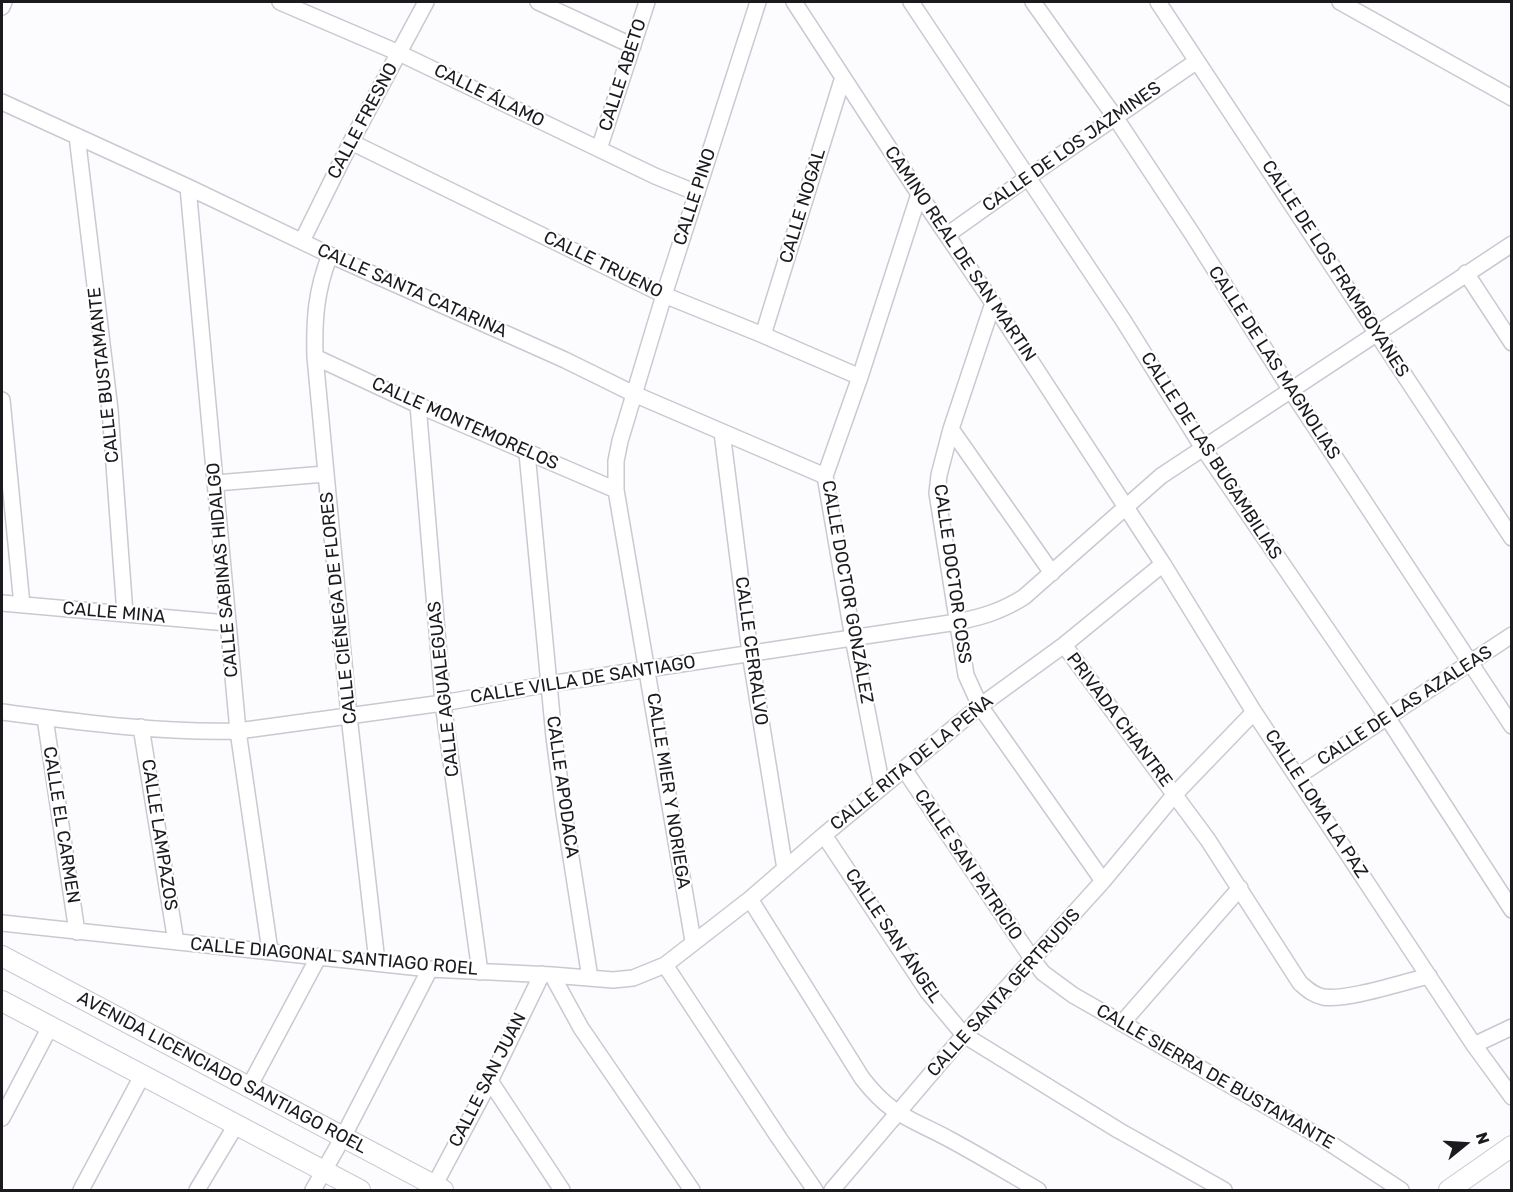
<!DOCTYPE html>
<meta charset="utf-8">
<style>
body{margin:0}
#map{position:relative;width:1513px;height:1192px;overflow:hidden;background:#fcfbfd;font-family:Rubik,sans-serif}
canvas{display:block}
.frame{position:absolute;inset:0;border:3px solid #1b1a1e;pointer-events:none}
.north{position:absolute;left:1435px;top:1114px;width:60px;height:60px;-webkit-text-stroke:4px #fff;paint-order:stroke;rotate:72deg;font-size:16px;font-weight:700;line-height:24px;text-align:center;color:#1b1a1e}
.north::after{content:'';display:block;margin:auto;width:21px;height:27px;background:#1b1a1e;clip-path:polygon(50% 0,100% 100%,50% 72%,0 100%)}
</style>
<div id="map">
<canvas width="1513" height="1192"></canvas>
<div class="frame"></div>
<div class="north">N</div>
</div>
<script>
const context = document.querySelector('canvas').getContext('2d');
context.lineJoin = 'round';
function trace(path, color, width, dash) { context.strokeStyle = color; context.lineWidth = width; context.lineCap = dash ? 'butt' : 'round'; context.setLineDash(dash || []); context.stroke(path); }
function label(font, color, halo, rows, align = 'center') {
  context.font = font + ' Rubik,sans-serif'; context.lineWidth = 4.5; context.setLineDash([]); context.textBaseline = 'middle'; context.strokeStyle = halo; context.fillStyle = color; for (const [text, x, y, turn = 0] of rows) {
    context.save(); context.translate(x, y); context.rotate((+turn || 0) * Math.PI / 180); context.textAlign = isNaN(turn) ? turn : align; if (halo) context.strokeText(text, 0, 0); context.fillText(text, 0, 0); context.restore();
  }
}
const minor = new Path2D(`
 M280 2 399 53 655 176 697 193
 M538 2 633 46
 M794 2 919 194 993 303 1163 564 1254 712 1474 1045 1512 1097
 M911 2 1123 320 1203 448 1387 717 1512 910
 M1033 2 1115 117 1193 235 1290 389 1512 726
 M1158 2 1512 538
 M1340 2 1512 98
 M2 7 4 2
 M2 102 188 187 330 255 565 360 634 394 825 476
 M77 136 110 410 125 614
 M351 142 664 295 763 335 860 377
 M599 149 647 2
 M188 187 238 731 270 951
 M947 235 1027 178 1197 61
 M302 241 351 142 426 2
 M330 255C316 290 314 319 315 357L349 716 377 962
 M1466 273 1512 343
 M993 303 951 429 939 475 937 493 966 675 980 706 1103 881
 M763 335 843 77
 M315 357 418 405 616 490
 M2 400 22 605
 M418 405 443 703 480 972
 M951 429 1052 573
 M722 432 750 653 785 869
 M527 453 554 737 564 813 590 978
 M216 483 325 474
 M2 603 227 623
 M1064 645 1208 840 1300 983C1307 989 1313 995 1323 997 1347 1001 1403 982 1429 976
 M2 712C79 722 159 733 238 731L443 703 549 684 957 622C982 617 1002 611 1024 597L1161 476 1512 244
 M45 718 77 932
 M141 727 176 942
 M904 769 1033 960 1043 973 1073 995 1322 1138 1401 1190
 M1298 776 1512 635
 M882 787 853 638 825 476 860 377 919 194
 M824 835 928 992 964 1035 1118 1130 1224 1190
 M750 899 862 1078C891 1116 910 1118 949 1139 979 1155 1008 1173 1038 1190
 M2 923 430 969 552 975 613 980 633 978 665 965 750 899 824 835 980 706 1064 645 1163 564
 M693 941 616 490V461L620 441 664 295 758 2
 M665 965 779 1138 815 1190
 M552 975 581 1028 692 1190
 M1122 1023 1240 888
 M1474 1045 1512 1027
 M490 1081 562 1190
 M249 1087 319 956
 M2 1118 50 1027
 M434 1186 490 1081 542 974
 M81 1190 142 1076
 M197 1190 236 1125
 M313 1190 343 1137 430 969
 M832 1190 964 1035 1103 881 1175 794 1254 712`);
const tertiary = new Path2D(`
 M2 956 443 1190
 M2 1001 360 1190
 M1449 1190 1512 1146`);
trace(minor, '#cac8d2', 18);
trace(tertiary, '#cac8d2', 22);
trace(minor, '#fff', 15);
trace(tertiary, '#fff', 20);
label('18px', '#1b1a1e', '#fff', [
 ["CALLE ABETO",623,75,-72],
 ["CALLE ÁLAMO",489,96,26],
 ["CALLE FRESNO",363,121,-62],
 ["CALLE DE LOS JAZMINES",1072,147,-35],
 ["CALLE PINO",695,197,-72],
 ["CALLE NOGAL",803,206,-73],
 ["CAMINO REAL DE SAN MARTIN",960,254,56],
 ["CALLE TRUENO",603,265,26],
 ["CALLE DE LOS FRAMBOYANES",1335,269,57],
 ["CALLE SANTA CATARINA",412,291,24],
 ["CALLE DE LAS MAGNOLIAS",1274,363,57],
 ["CALLE BUSTAMANTE",104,375,-96],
 ["CALLE MONTEMORELOS",465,424,24],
 ["CALLE DE LAS BUGAMBILIAS",1211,456,57],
 ["CALLE SABINAS HIDALGO",223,570,-95],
 ["CALLE DOCTOR COSS",952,574,82],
 ["CALLE DOCTOR GONZÁLEZ",847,592,80],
 ["CALLE CIÉNEGA DE FLORES",339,608,-96],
 ["CALLE MINA",114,613,5],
 ["CALLE CERRALVO",751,651,82],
 ["CALLE VILLA DE SANTIAGO",583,680,-9],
 ["CALLE AGUALEGUAS",444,689,-96],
 ["CALLE DE LAS AZALEAS",1405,706,-33],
 ["PRIVADA CHANTRE",1119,720,53],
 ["CALLE RITA DE LA PEÑA",912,763,-39],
 ["CALLE APODACA",562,787,82],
 ["CALLE MIER Y NORIEGA",668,791,81],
 ["CALLE LOMA LA PAZ",1316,804,57],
 ["CALLE EL CARMEN",61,825,81],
 ["CALLE LAMPAZOS",159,835,81],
 ["CALLE SAN PATRICIO",968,865,56],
 ["CALLE SAN ÁNGEL",893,936,56],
 ["CALLE DIAGONAL SANTIAGO ROEL",334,957,5],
 ["CALLE SANTA GERTRUDIS",1004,993,-48],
 ["AVENIDA LICENCIADO SANTIAGO ROEL",222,1073,28],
 ["CALLE SIERRA DE BUSTAMANTE",1215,1077,30],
 ["CALLE SAN JUAN",488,1080,-63]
]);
</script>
